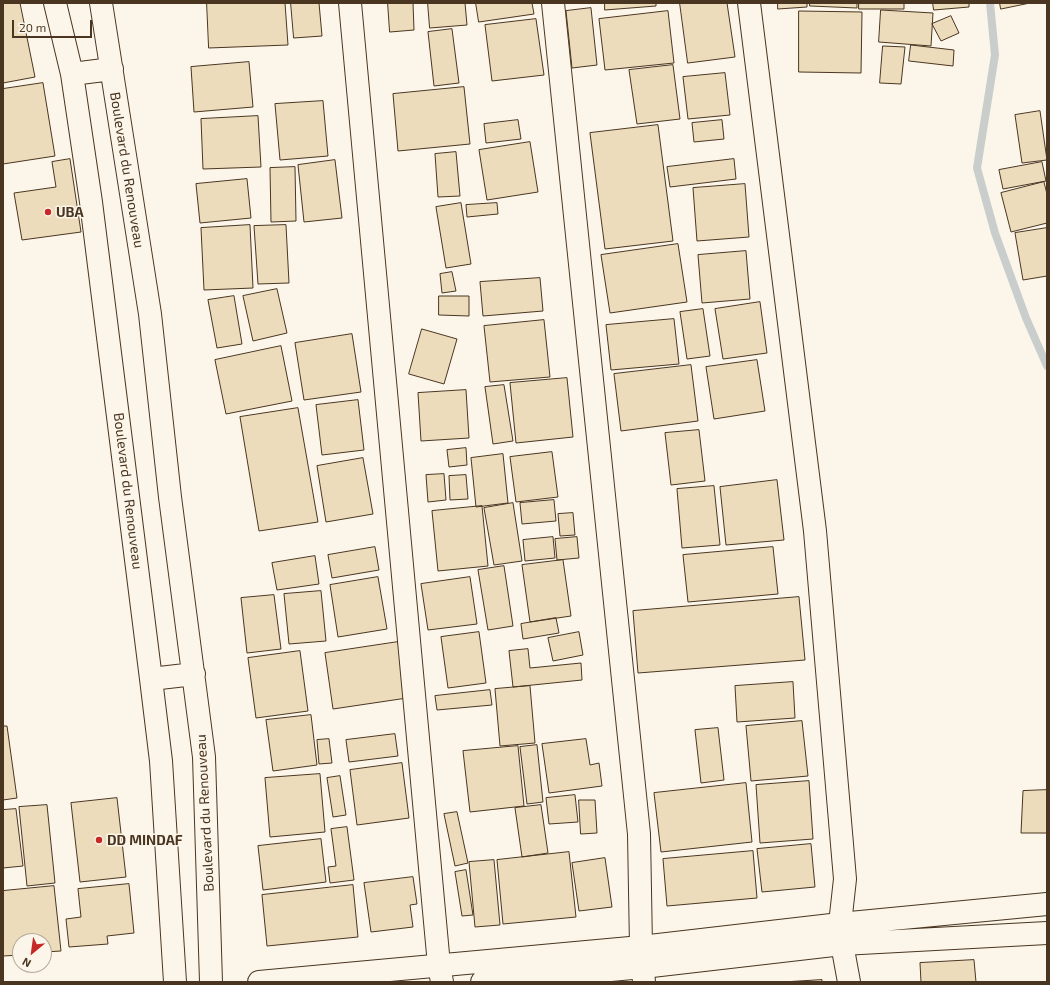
<!DOCTYPE html>
<style>
body{margin:0}
#map{position:relative;width:1050px;height:985px;overflow:hidden;background:#fbf6e9;font-family:"Exo 2",sans-serif}
canvas{display:block}
.frame{position:absolute;inset:0;border:4px solid #4a3520;pointer-events:none}
.north{position:absolute;left:12px;top:933px;width:40px;height:40px;box-sizing:border-box;background:#fbf6e9;border:1px solid #b4a999;border-radius:50%;rotate:209deg;font-size:11px;font-weight:700;line-height:16px;text-align:center;color:#4a3520}
.north::after{content:'';display:block;margin:auto;width:14px;height:18px;background:#c62828;clip-path:polygon(50% 0,100% 100%,50% 72%,0 100%)}
.scale{position:absolute;left:12px;top:20px;width:80px;height:18px;box-sizing:border-box;border:2px solid #4a3520;border-top:0;padding-left:5px;font-size:12px;line-height:14px;white-space:nowrap;color:#4a3520;-webkit-text-stroke:3px #fbf6e9;paint-order:stroke}
</style>
<div id="map">
<canvas width="1050" height="985"></canvas>
<div class="frame"></div>
<div class="north">N</div>
<div class="scale">20 m</div>
</div>
<script>
const context = document.querySelector('canvas').getContext('2d');
context.lineJoin = 'round';
function trace(path, color, width, dash) { context.strokeStyle = color; context.lineWidth = width; context.lineCap = dash ? 'butt' : 'round'; context.setLineDash(dash || []); context.stroke(path); }
function paint(path, color) { context.fillStyle = color; context.fill(path, 'evenodd'); }
function label(font, color, halo, rows, align = 'center') {
  context.font = font + ' "Exo 2",sans-serif'; context.lineWidth = 3; context.setLineDash([]); context.textBaseline = 'middle'; context.strokeStyle = halo; context.fillStyle = color; for (const [text, x, y, turn = 0] of rows) {
    context.save(); context.translate(x, y); context.rotate((+turn || 0) * Math.PI / 180); context.textAlign = isNaN(turn) ? turn : align; if (halo) context.strokeText(text, 0, 0); context.fillText(text, 0, 0); context.restore();
  }
}
trace(new Path2D(`
 M990 3 995 55 977 168 995 233 1026 318 1047 366`), '#c9cecd', 8);
const building = new Path2D(`
 M9 3H20L35 77 3 83V4Z
 M207 3H285L288 45 209 48Z
 M291 3H319L322 36 294 38Z
 M388 3H413L414 30 390 32Z
 M428 3H465L467 25 430 28Z
 M476 3H532L534 14 479 22Z
 M605 3H656V6L605 10Z
 M680 3H727L735 57 688 63Z
 M778 3H807V7L778 9Z
 M810 3H857V8L810 6Z
 M859 3H904V9H859Z
 M933 3H969V7L934 10Z
 M1000 3H1030L1001 9Z
 M591 8 597 65 572 68 566 11Z
 M881 10 933 13 931 46 879 42Z
 M668 11 674 63 605 70 599 19Z
 M799 11 862 12 861 73 799 72Z
 M951 16 959 33 941 41 932 24Z
 M536 19 544 75 492 81 485 25Z
 M452 29 459 83 434 86 428 32Z
 M911 45 954 50 953 66 909 61Z
 M883 46 905 47 901 84 880 83Z
 M249 62 253 107 194 112 191 67Z
 M673 65 680 119 637 124 629 70Z
 M725 73 730 115 688 119 683 77Z
 M43 83 55 156 3 164V89Z
 M464 87 470 144 398 151 393 94Z
 M323 101 328 156 280 160 275 104Z
 M1040 111 1047 160 1022 163 1015 115Z
 M258 116 261 167 203 169 201 119Z
 M518 120 521 139 486 143 484 124Z
 M722 120 724 139 694 142 692 123Z
 M658 125 673 241 605 249 590 133Z
 M530 142 538 192 487 200 479 150Z
 M456 152 460 196 438 197 435 154Z
 M70 159 81 232 22 240 14 193 56 187 52 162Z
 M734 159 736 179 670 187 667 167Z
 M335 160 342 218 304 222 298 165Z
 M1042 162 1046 181 1003 189 999 170Z
 M295 167 296 221 271 222 270 168Z
 M247 179 251 218 200 223 196 184Z
 M1044 182 1047 194V223L1011 232 1001 193Z
 M745 184 749 237 697 241 693 188Z
 M461 203 471 264 446 268 436 207Z
 M497 203 498 214 467 217 466 205Z
 M250 225 253 288 204 290 201 228Z
 M286 225 289 283 258 284 254 226Z
 M1047 228V276L1023 280 1015 233Z
 M678 244 687 302 610 313 601 255Z
 M746 251 750 299 702 303 698 255Z
 M452 272 456 291 442 293 440 274Z
 M540 278 543 311 483 316 480 282Z
 M277 289 287 333 253 341 243 296Z
 M234 296 242 344 217 348 208 300Z
 M439 296H469V316L439 315Z
 M760 302 767 353 723 359 715 309Z
 M703 309 710 356 687 359 680 312Z
 M674 319 679 364 611 370 606 325Z
 M544 320 550 377 490 382 484 326Z
 M422 329 457 339 444 384 409 374Z
 M352 334 361 392 304 400 295 343Z
 M281 346 292 401 226 414 215 360Z
 M757 360 765 411 714 419 706 367Z
 M691 365 698 421 621 431 614 374Z
 M567 378 573 437 516 443 510 383Z
 M504 385 513 441 493 444 485 387Z
 M466 390 469 438 421 441 418 393Z
 M358 400 364 450 322 455 316 405Z
 M298 408 318 522 259 531 240 417Z
 M699 430 705 481 671 485 665 433Z
 M466 448 467 465 449 467 447 450Z
 M552 452 558 497 516 502 510 457Z
 M503 454 508 503 476 507 471 458Z
 M363 458 373 514 326 522 317 466Z
 M444 474 446 500 428 502 426 475Z
 M466 475 468 499 450 500 449 476Z
 M777 480 784 540 726 545 720 487Z
 M714 486 720 545 682 548 677 489Z
 M554 500 556 521 522 524 520 503Z
 M513 503 522 561 494 565 484 508Z
 M482 506 488 566 438 571 432 511Z
 M573 513 575 535 560 536 558 514Z
 M553 537 555 558 525 561 523 540Z
 M577 537 579 558 557 560 555 539Z
 M375 547 379 570 332 578 328 555Z
 M773 547 778 594 688 602 683 555Z
 M315 556 319 584 277 590 272 563Z
 M563 560 571 616 530 622 522 565Z
 M504 566 513 626 488 630 478 570Z
 M378 577 387 629 338 637 330 585Z
 M470 577 477 624 428 630 421 584Z
 M321 591 326 641 289 644 284 594Z
 M274 595 281 649 247 653 241 598Z
 M799 597 805 660 638 673 633 611Z
 M556 618 559 633 523 639 521 624Z
 M479 632 486 683 448 688 441 637Z
 M579 632 583 655 553 661 548 638Z
 M398 642 407 698 333 709 325 653Z
 M528 649 530 668 581 663 582 680 513 687 509 651Z
 M300 651 308 711 256 718 248 658Z
 M793 682 795 718 737 722 735 686Z
 M530 686 535 743 500 746 495 689Z
 M490 690 492 705 437 710 435 696Z
 M311 715 317 765 273 771 266 720Z
 M802 721 808 776 751 781 746 726Z
 M3 726H7L17 798 3 800Z
 M718 728 724 780 701 783 695 730Z
 M395 734 398 756 349 762 346 740Z
 M329 739 332 763 319 764 317 740Z
 M586 739 590 765 599 763 602 786 549 793 542 744Z
 M537 745 543 802 527 804 520 747Z
 M518 746 524 806 470 812 463 751Z
 M402 763 409 818 357 825 350 770Z
 M320 774 325 832 270 837 265 778Z
 M340 776 346 815 333 817 327 778Z
 M809 781 813 839 760 843 756 785Z
 M746 783 752 842 661 852 654 793Z
 M1047 790V833H1021L1023 791Z
 M575 795 578 822 549 824 546 798Z
 M117 798 126 877 80 882 71 803Z
 M579 800H595L597 833 581 834Z
 M47 805 55 883 27 886 19 807Z
 M541 805 548 853 522 857 515 808Z
 M16 809 23 866 3 868V810Z
 M457 812 468 863 455 866 444 814Z
 M347 827 354 880 330 883 328 867 336 866 331 829Z
 M321 839 326 882 263 890 258 846Z
 M811 844 815 887 762 892 757 849Z
 M753 851 757 898 667 906 663 859Z
 M569 852 576 917 503 924 497 860Z
 M605 858 612 907 579 911 572 863Z
 M494 860 500 925 475 927 469 862Z
 M466 870 473 915 462 916 455 872Z
 M413 877 417 904 410 905 413 927 371 932 364 883Z
 M129 884 134 933 107 936 108 944 69 947 66 919 81 917 78 889Z
 M353 885 358 937 267 946 262 895Z
 M54 886 61 951 44 952V941H20V955L3 956V891Z
 M974 960 976 982H921L920 963Z
 M822 980V982H783Z`);
paint(building, '#ecdcbc');
trace(building, '#4a3520', 1);
const minor = new Path2D(`
 M350 3 439 965 442 982
 M553 3 639 834 641 947 644 982
 M749 3 815 531 845 879 840 924 842 944 849 982`);
const major = new Path2D(`
 M259 982 641 947 840 924 1047 904
 M482 982 643 967 842 944 1047 933`);
const highway = new Path2D(`
 M55 3 72 74 91 202 151 679 161 761 175 982
 M101 3 150 314 170 497 204 757 211 982
 M72 74 112 69
 M151 679 194 674`);
trace(minor, '#4a3520', 24);
trace(major, '#4a3520', 24);
trace(highway, '#4a3520', 24);
trace(minor, '#fbf6e9', 22);
trace(major, '#fbf6e9', 22);
trace(highway, '#fbf6e9', 22);
for (const [x, y, r, color] of [
 [48,212,4,"#c62828"],
 [99,840,4,"#c62828"]
]) { const dot = new Path2D(); dot.arc(x, y, r, 0, 2 * Math.PI); context.fillStyle = color; context.fill(dot); trace(dot, '#fbf6e9', 1.5); }
label('14px', '#4a3520', '#fbf6e9', [
 ["Boulevard du Renouveau",127,170,81],
 ["Boulevard du Renouveau",128,491,83],
 ["Boulevard du Renouveau",205,813,-93]
]);
label('bold 14px', '#4a3520', '#fbf6e9', [
 ["UBA",56,212],
 ["DD MINDAF",107,840]
], 'left');
</script>
